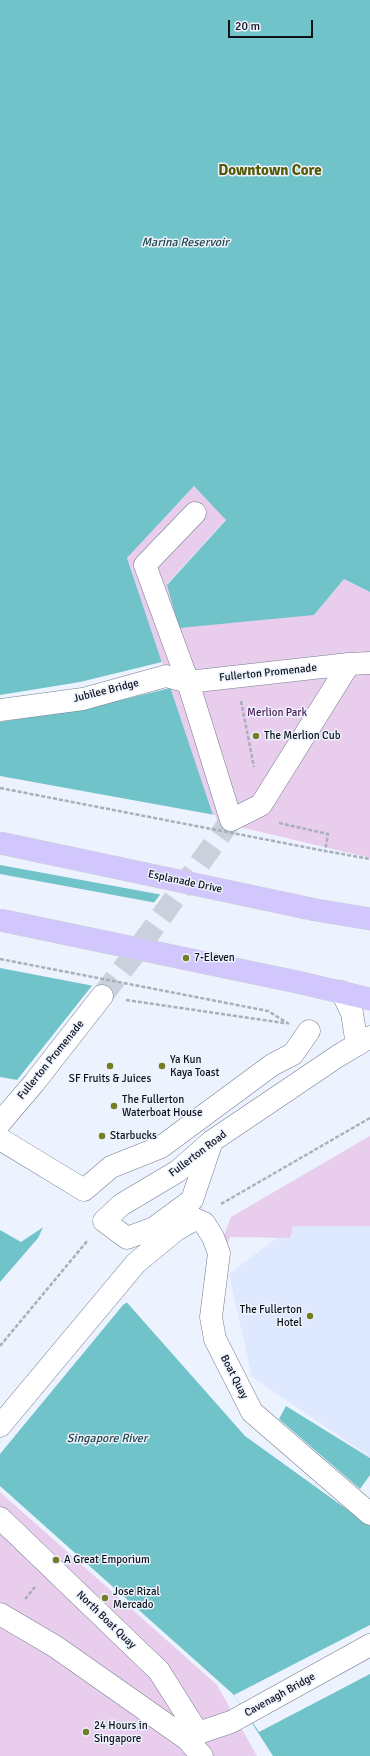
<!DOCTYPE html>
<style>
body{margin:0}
#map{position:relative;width:370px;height:1756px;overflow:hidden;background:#ecf2fe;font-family:Signika,sans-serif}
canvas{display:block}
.scale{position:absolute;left:228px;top:20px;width:85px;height:18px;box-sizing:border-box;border:2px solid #0f1319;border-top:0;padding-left:5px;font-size:12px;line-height:14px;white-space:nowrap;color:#0f1319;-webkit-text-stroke:3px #ecf2fe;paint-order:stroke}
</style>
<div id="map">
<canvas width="370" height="1756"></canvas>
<div class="scale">20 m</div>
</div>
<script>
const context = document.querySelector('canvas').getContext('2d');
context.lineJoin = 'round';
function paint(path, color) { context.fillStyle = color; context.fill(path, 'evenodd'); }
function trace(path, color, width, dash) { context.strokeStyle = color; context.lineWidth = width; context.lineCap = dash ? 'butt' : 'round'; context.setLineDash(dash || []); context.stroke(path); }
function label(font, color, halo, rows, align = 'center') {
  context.font = font + ' Signika,sans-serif'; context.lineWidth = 3; context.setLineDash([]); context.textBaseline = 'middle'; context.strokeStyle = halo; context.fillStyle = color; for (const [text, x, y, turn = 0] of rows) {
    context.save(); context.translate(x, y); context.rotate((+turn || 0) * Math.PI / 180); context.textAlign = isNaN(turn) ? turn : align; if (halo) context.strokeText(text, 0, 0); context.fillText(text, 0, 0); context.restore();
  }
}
paint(new Path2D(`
 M370 1168V1457L252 1377 229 1274Z`), '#dee9ff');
paint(new Path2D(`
 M194 486 226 519 167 584 314 615 344 579 370 592V858L215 821 127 558Z
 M370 1136V1226H293L290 1238 230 1237 227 1245 221 1243 231 1217Z
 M0 1492 217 1685 257 1756H0Z`), '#e9cded');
paint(new Path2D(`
 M0 0H370V592L344 579 314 615 179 628 167 585 226 520 194 486 127 558 215 821 91 987 17 1080 0 1077Z
 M54 1220 245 1436 370 1526V1756H273L234 1695 0 1486V1230L21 1242Z
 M286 1406 370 1458V1475L360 1489 279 1419Z`), '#71c3ca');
paint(new Path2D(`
 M162 662 170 688 85 709 0 722V695L80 682Z
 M0 776 215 815 217 821 163 895 0 865Z
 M0 874 157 903 94 986 0 968Z
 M53 1218 56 1219 129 1301 123 1305 0 1454V1282L38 1238 44 1225Z
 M370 1625V1674L259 1732 234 1695Z`), '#ecf2fe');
trace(new Path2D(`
 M102 996 133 956 231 820`), '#cbd1dc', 22, [22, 11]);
const minor = new Path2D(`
 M195 513 145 565 188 682 231 820 261 805 349 664 370 663
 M0 710 83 699 166 676 188 682 349 664
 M342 992 352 1013 357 1045
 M0 1123 34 1083 102 996
 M0 1139 84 1190 111 1167 161 1147 272 1065 293 1054 309 1031
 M212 1141 192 1200 154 1228 127 1238 104 1221 121 1205 178 1171 212 1141 338 1056 370 1037
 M0 1426 136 1263 176 1230 195 1219 204 1223 213 1237 219 1253 211 1317 215 1339 252 1412 370 1514
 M0 1518 159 1671 198 1733
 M0 1614 56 1647 187 1739 202 1756
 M187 1739 198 1733 231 1722 370 1645`);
const highway = new Path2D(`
 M316 910 370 919
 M297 982 370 999`);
trace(minor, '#757e90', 23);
trace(highway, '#cfd0d1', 23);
trace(new Path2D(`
 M241 701 254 767
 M279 823 328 834 325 851 370 859
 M126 1000 284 1023
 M221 1204 370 1118
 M0 1346 88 1240
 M25 1599 35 1587`), '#a9afb9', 2.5, [4, 2]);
trace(minor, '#fff', 22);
trace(highway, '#d1c7fc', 22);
const highwayBridge = new Path2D(`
 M0 843 316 910
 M0 920 297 982`);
trace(highwayBridge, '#cfd0d1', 23, []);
trace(new Path2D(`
 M0 788 325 851
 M0 959 268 1011 289 1024`), '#a9afb9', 2.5, [4, 2]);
trace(highwayBridge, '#d1c7fc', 22);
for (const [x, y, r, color] of [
 [256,736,4,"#757c26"],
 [186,958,4,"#757c26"],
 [110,1066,4,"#757c26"],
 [162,1066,4,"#757c26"],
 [114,1106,4,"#757c26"],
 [102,1136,4,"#757c26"],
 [310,1316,4,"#757c26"],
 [56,1560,4,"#757c26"],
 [105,1598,4,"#757c26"],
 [86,1732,4,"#757c26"]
]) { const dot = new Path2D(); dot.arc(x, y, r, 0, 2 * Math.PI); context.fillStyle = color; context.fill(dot); trace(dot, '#ecf2fe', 1.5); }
label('11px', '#0f1319', '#ecf2fe', [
 ["Fullerton Promenade",268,673,-6],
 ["Jubilee Bridge",106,691,-14],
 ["Esplanade Drive",185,882,12],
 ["Fullerton Promenade",51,1060,-51],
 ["Fullerton Road",198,1154,-37],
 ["Boat Quay",234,1377,63],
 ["North Boat Quay",106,1620,44],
 ["Cavenagh Bridge",280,1695,-29]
]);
label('11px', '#4b1952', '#ecf2fe', [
 ["Merlion Park",277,713]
]);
label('11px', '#0f1319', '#ecf2fe', [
 ["The Merlion Cub",264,736],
 ["7-Eleven",194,958],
 ["Ya Kun",170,1060],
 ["Kaya Toast",170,1073],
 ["SF Fruits & Juices",110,1079,"center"],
 ["The Fullerton",122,1100],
 ["Waterboat House",122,1113],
 ["Starbucks",110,1136],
 ["The Fullerton",302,1310,"right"],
 ["Hotel",302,1323,"right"],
 ["A Great Emporium",64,1560],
 ["Jose Rizal",113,1592],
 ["Mercado",113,1605],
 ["24 Hours in",94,1726],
 ["Singapore",94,1739]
], 'left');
label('italic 12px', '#1f4549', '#ecf2fe', [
 ["Marina Reservoir",185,243],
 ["Singapore River",107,1439]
]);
label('bold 15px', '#565b03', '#ecf2fe', [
 ["Downtown Core",270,171]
]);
</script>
